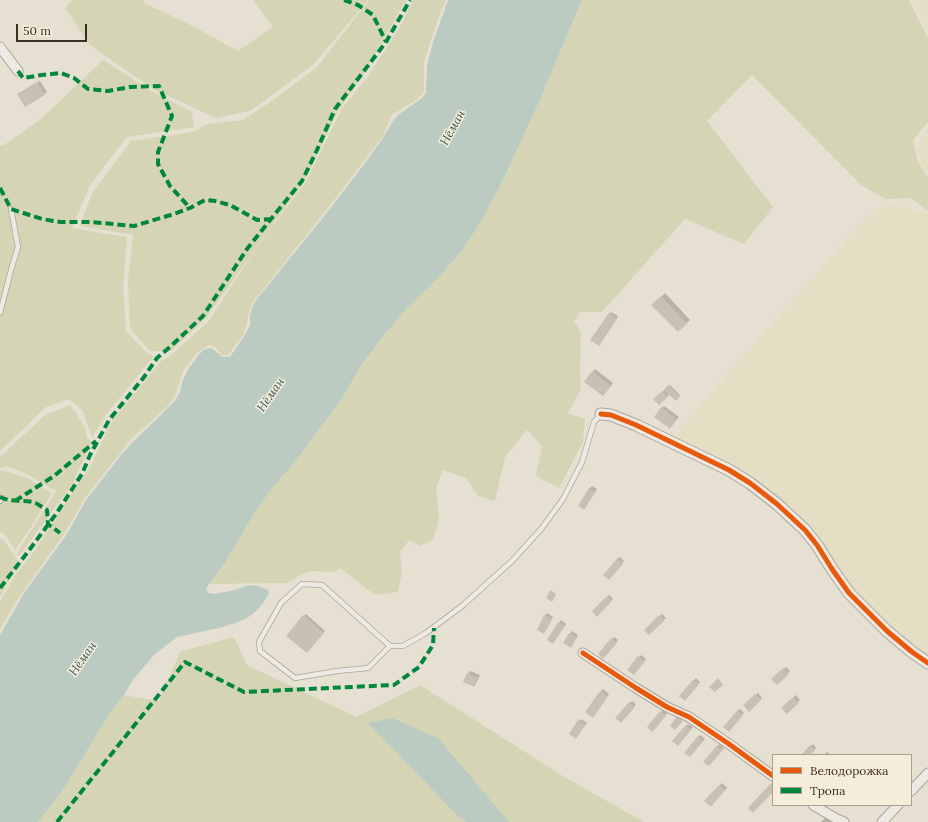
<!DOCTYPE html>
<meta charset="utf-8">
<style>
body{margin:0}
#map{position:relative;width:928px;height:822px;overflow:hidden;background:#e6e0d2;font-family:Lora,serif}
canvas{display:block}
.legend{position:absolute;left:772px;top:754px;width:140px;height:52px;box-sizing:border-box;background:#f5edda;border:1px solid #aba190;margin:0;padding:5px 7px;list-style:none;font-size:12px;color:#3b2e21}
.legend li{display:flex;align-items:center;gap:8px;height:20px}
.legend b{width:20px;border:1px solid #aba190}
.scale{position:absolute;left:16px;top:24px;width:71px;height:18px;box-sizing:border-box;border:2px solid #3b2e21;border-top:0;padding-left:5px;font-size:12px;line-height:14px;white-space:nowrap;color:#3b2e21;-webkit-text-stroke:3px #f5edda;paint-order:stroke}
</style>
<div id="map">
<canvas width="928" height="822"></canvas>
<ul class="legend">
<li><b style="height:5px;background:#e8590c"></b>Велодорожка</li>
<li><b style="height:5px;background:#00873e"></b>Тропа</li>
</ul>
<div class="scale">50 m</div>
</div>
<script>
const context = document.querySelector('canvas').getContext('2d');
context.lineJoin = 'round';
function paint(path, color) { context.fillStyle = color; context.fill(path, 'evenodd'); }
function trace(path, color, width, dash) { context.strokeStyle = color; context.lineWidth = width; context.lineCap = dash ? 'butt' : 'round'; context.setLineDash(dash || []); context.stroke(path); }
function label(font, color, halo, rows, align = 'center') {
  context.font = font + ' Lora,serif'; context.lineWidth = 3; context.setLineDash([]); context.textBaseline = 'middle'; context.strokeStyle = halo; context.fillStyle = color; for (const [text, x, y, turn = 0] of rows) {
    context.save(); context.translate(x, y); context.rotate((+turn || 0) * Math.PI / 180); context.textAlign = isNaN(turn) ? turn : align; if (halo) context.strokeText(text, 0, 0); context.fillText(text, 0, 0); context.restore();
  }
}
paint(new Path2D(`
 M913 0H928V32L926 28Z
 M928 127V173L921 162 918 149 922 138Z
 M895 205 921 211 928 215V657L906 641 874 613 844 577 828 552 812 530 779 499 760 483 734 467 683 443 679 440 677 433 730 371 862 222 874 210Z`), '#e4dec4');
paint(new Path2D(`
 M72 0H142L146 4 187 23 238 51 273 27 253 0H368L313 65 250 111 216 118 153 89 90 45 65 8Z
 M369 0H406L365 72 338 111 305 180 206 318 171 351H150L130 329 128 279 133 235 80 226 92 193 131 141 193 132 207 124 243 120 273 100 317 67Z
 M413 0H446L438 19 424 62V92L418 99 392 115 383 136 328 208 251 305 244 334 228 355H222L215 347 209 345 197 353 183 371 175 396 167 407 132 438 85 498 65 533 15 603 0 630V602L16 574 32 554 91 465 112 421 161 361 170 356 208 322 255 250 307 180 342 108 367 78 400 27Z
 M582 0H909L928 38V122L913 140 918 162 928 178V211L910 198 885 199 861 185 752 75 707 121 773 207 744 244 685 219 602 312H580L574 322 581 332 580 367 581 389 568 413 585 419 583 442 559 488 536 476 542 446 527 430 505 457 495 501 478 496 466 478 443 470 436 488 439 518 433 540 419 546 409 540 400 552 402 571 398 592 375 595 340 568 333 572 309 571 287 583 209 584 223 566 257 509 273 487 288 470 303 451 341 400 361 366 380 340 408 307 441 275 464 248 505 176 539 102Z
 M103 60 150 90 192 112 194 127 127 137 90 185 72 228 127 237 123 288 126 331 147 353 154 356 105 416 92 438 83 411 69 399 46 407 0 451V145H4L41 119Z
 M70 405 76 413 86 430 87 438 92 442 72 485 19 556 17 553 56 491 29 475 6 466 0 468V457L45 415Z
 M3 470 29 479 52 493 31 527 15 550 4 534 0 532V471Z
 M0 538 3 539 19 562 0 597Z
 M234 637 247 665 356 717 420 685 566 778 644 822H38L61 793 82 759 110 713 124 695 159 701 180 652Z`), '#d5d5b5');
paint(new Path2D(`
 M448 0H582L539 102 505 176 484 216 464 248 441 275 408 307 380 340 361 366 341 400 303 451 288 470 273 487 257 509 223 566 209 584 206 589 208 593 214 594 235 590 250 585 258 586 268 590 269 594 263 603 256 611 250 616 245 619 236 623 219 628 177 637 154 655 133 680 124 695 110 713 82 759 61 793 38 822H0V635L24 593 67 534 86 500 121 455 133 442 174 402 179 394 183 380 189 368 198 356 203 350 209 348 213 349 222 357H230L246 333 250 325V315L252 307 257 299 329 210 365 163 385 135 393 121 398 115 422 98 426 93 427 65 433 42Z
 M392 718 438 738 509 822H466L457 815 368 723Z`), '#bccbc2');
paint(new Path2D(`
 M40 81 47 92 26 106 21 92Z
 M665 293 690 320 678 331 653 305Z
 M611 312 618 316 601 342 609 314Z
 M595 369 613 383 605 393 585 382Z
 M670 385 680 395 676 399 670 394 659 404 654 399Z
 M664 406 679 417 672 425 662 408Z
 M592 486 597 489 586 506 590 488Z
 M620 557 624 561 611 576 617 559Z
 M609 595 613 599 597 615 593 611Z
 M547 613 553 617 546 630 544 632 545 616Z
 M306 614 325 631 309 650 304 616Z
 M662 614 666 618 649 634 645 630Z
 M561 620 566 624 555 640 548 639Z
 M572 631 578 635 573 644 564 643Z
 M614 637 618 640 605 656 612 639Z
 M641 655 646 659 636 672 628 670Z
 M786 667 790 671 777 684 772 679Z
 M470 671 480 675 476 684 474 686 468 674Z
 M696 678 700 682 687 697 681 696Z
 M603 689 609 694 595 714 600 692Z
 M758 693 762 698 749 710 744 705Z
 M796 695 800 700 787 713 782 708Z
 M632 701 636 704 623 720 630 703Z
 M740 709 744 713 731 728 737 711Z
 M663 710 667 713 655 729 648 727Z
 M581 719 587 723 578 735 579 721Z
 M688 724 693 727 680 743 686 726Z
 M700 735 705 739 692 754 698 737Z
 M720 744 724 748 711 763 717 746Z
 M813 744 816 748 809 755H802Z
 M827 752 831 755H824Z
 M722 783 727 788 711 805 706 801Z
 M826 817 833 822H821Z`), '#0003');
paint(new Path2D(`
 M37 82 45 95 25 107 17 94Z
 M661 296 687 324 678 332 651 305Z
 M609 313 617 319 599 346 590 340Z
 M592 371 611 386 603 396 584 382Z
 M668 385 680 396 676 401 664 390Z
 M662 391 668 397 659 405 653 399Z
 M661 407 677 419 670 429 654 417Z
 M589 488 595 492 584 510 578 506Z
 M617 559 623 564 609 580 603 575Z
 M550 590 556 594 552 602 546 598Z
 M607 596 612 601 597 617 592 611Z
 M303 615 324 633 307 653 286 636Z
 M544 615 552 619 544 634 537 630Z
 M659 615 664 621 649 635 644 630Z
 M558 622 565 626 553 644 547 640Z
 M569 633 577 637 571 648 563 643Z
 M611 638 617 643 603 659 598 654Z
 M638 656 645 661 634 675 627 670Z
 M783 668 789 674 777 685 771 679Z
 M467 673 478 678 474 687 463 682Z
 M718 678 723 685 715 692 709 687Z
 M693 680 699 684 685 701 679 696Z
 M600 691 608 696 593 718 585 712Z
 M755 694 761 700 749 712 743 705Z
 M793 697 799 703 787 714 781 708Z
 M629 702 635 707 621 723 615 718Z
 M660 711 666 716 652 732 647 727Z
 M737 711 743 715 729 732 723 727Z
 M677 716 683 721 675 730 670 726Z
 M578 720 585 725 576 739 569 734Z
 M686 725 691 730 678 746 672 741Z
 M698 736 703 741 690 757 684 753Z
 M717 745 723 750 709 766 703 762Z
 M810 745 815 750 811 755H801Z
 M771 783 773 785V792L753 813 748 808Z
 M719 785 725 790 711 807 704 801Z`), '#cabfb3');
const service = new Path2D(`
 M0 313 11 270 18 247 11 209
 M0 501 2 498
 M390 646 368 668 337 671 295 678 260 651 259 642 281 603 302 584 322 585 390 646H403L426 633 462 606 512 561 542 528 563 499 582 462 594 422 601 414`);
const minor = new Path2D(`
 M0 47 18 71
 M583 653 636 688 667 707 689 717 729 744 773 776
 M911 791 928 773
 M813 805 835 818 844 822
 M882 822 898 805`);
const tertiary = new Path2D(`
 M601 414 611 415 636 425 729 470 750 483 777 504 805 530 817 545 832 569 849 593 887 631 912 652 928 663`);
trace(service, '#aca59a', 6);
trace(minor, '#aca59a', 11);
trace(tertiary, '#aca59a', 13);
trace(service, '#eeeae3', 4.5);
trace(minor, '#eeeae3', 9);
trace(tertiary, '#eeeae3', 11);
trace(new Path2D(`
 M344 0 358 5 373 15 386 42
 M18 71 23 78 42 75 61 73 74 78 88 89 108 91 130 87 159 86 172 116 158 152V164L170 186 190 208
 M0 188 11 209 42 219 60 222H91L134 226 174 214 190 208 205 200 215 201 230 205 257 220 271 219
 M0 497C9 502 22 500 33 502 38 503 42 508 47 510L48 524 60 533
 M15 501 54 476 96 441
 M0 588 30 549 56 514 82 474 90 455 109 420 144 377 157 358 171 346 203 316 247 249 271 219 302 181 317 150 335 109 386 42 410 0
 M57 822 185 662 244 692 394 685 419 667 433 645 434 628`), '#00873e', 4, [8, 4]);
trace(new Path2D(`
 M601 414 611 415 636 425 729 470 750 483 777 504 805 530 817 545 832 569 849 593 887 631 912 652 928 663
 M583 653 636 688 667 707 689 717 729 744 773 776`), '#e8590c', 5);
label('italic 12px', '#315a58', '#f5edda', [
 ["Нёман",453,128,-61],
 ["Нёман",271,395,-55],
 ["Нёман",83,659,-55]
]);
</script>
